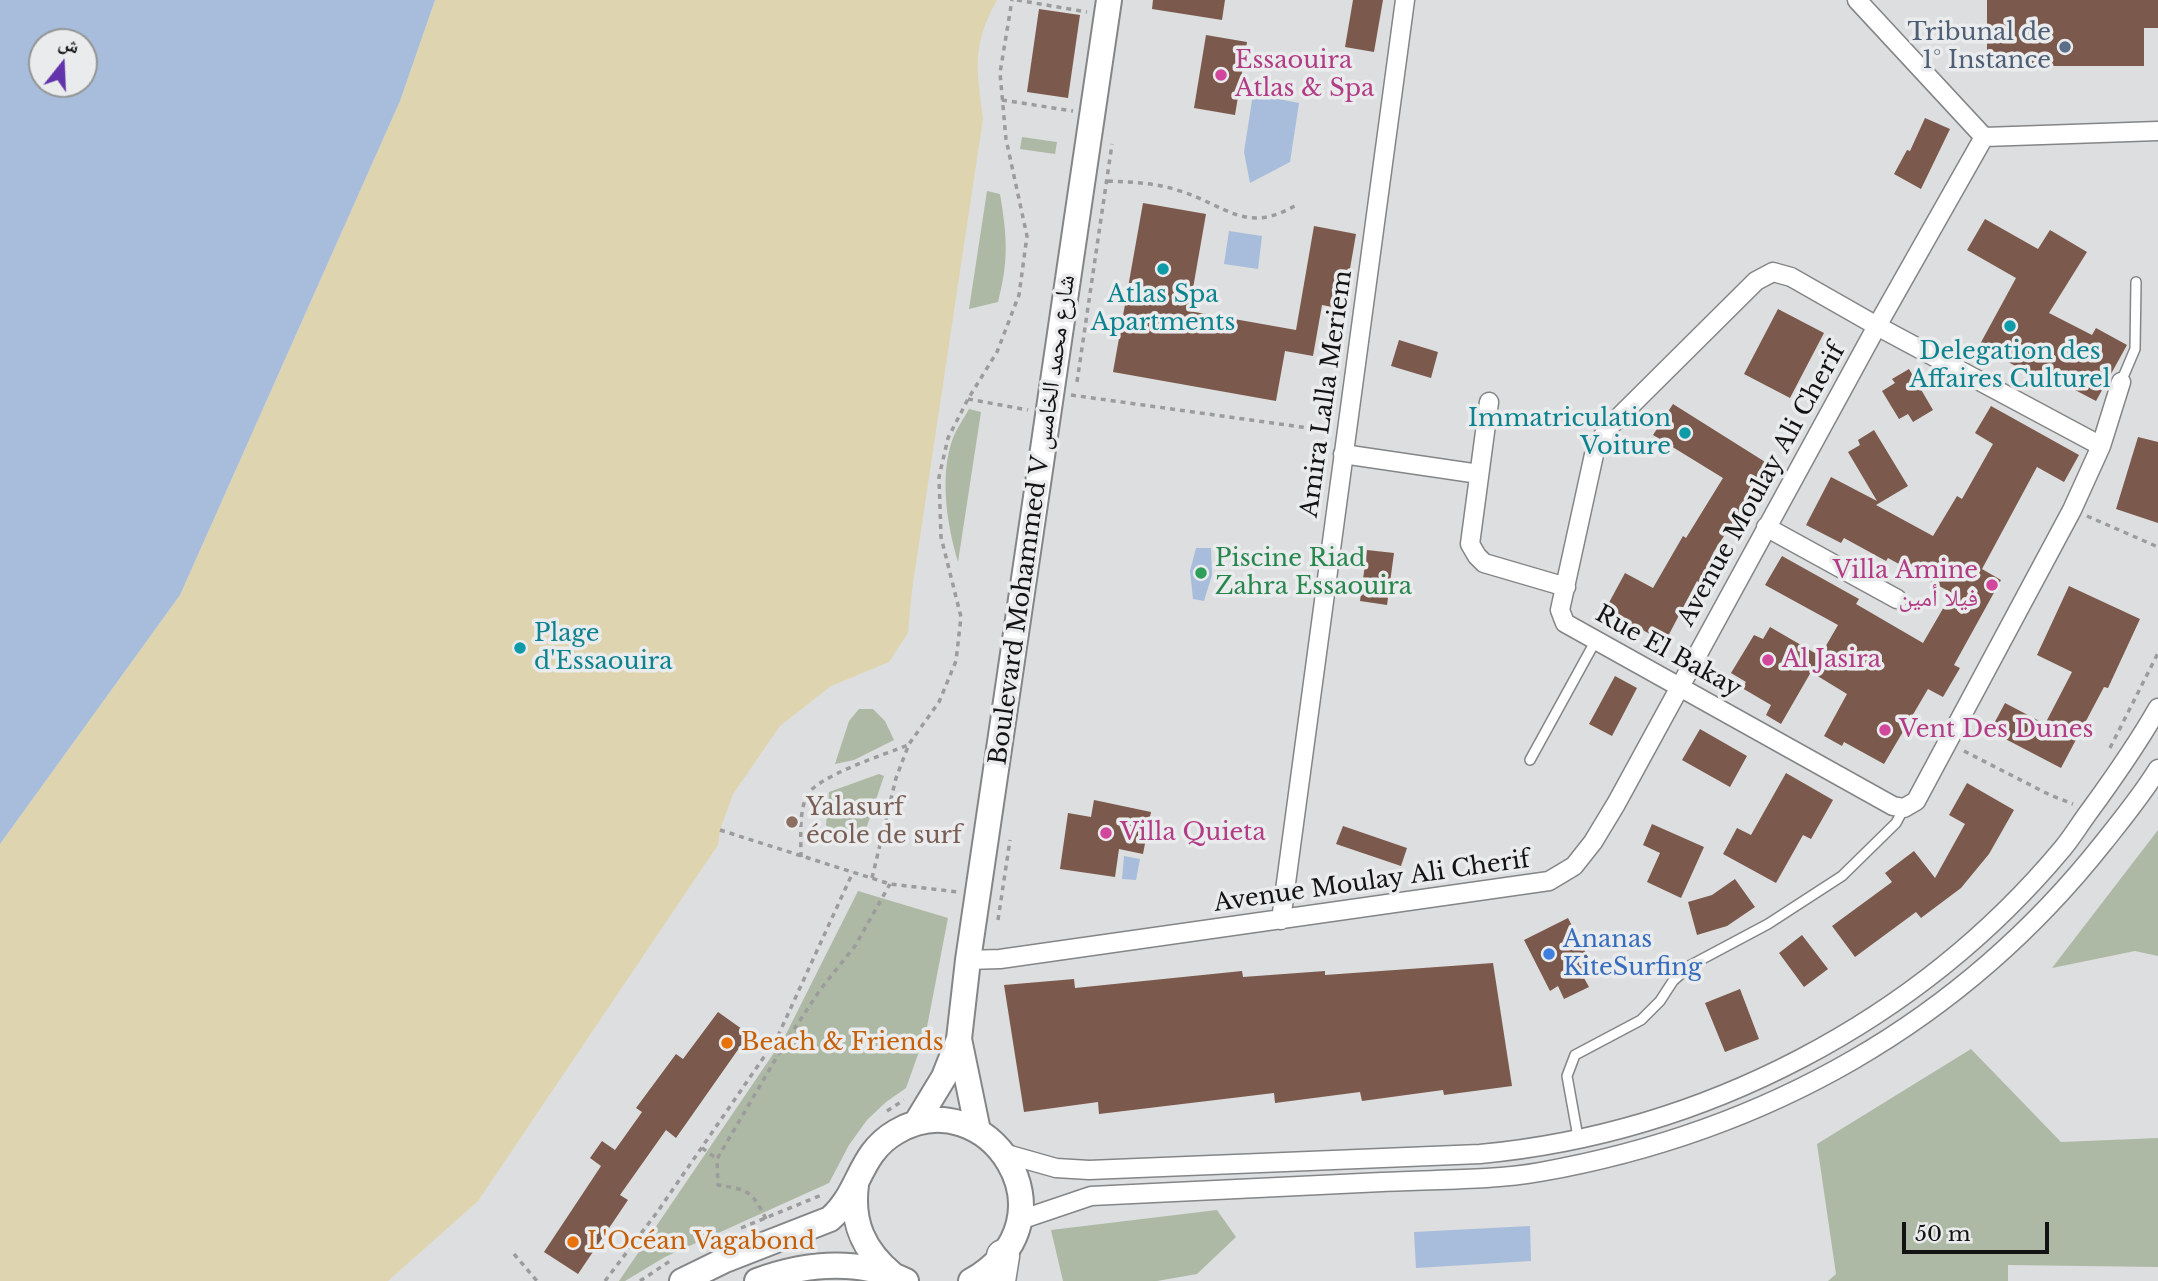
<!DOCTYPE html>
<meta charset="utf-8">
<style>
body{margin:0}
#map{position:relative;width:2158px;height:1281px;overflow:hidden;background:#dddedf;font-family:"Libre Baskerville","Noto Naskh Arabic",serif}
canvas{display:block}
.north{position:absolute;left:28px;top:28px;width:70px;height:70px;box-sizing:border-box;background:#eaebec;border:2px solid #949595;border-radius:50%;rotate:18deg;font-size:19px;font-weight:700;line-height:28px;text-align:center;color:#131313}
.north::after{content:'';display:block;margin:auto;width:24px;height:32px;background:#6334ab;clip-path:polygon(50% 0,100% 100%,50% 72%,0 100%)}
.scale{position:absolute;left:1902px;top:1222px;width:147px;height:32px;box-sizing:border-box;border:4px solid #131313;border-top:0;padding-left:9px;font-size:21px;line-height:24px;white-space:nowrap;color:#131313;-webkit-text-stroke:5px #eaebec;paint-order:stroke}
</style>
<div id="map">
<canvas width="2158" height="1281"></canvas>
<div class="north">ش</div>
<div class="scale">50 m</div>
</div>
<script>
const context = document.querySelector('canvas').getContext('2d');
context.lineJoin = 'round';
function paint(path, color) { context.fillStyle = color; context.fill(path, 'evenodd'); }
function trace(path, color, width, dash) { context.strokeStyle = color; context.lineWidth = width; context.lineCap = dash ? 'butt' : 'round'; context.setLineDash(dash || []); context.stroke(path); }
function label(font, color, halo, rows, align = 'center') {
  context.font = font + ' "Libre Baskerville","Noto Naskh Arabic",serif'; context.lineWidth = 7; context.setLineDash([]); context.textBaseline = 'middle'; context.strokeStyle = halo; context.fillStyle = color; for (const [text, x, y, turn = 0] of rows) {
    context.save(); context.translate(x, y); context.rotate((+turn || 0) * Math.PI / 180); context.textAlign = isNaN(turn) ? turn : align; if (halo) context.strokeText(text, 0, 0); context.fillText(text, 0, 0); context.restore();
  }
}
paint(new Path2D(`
 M1022 137 1057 142 1055 154 1020 149Z
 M987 191 1000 194C1007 236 1009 260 998 302L969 309Z
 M969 409 981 412 958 562C947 525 939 475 953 438 957 428 964 418 969 409Z
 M859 709H873L885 721 894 740 854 760 835 764 849 721Z
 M879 774 884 776 866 829 852 838 835 836 826 825 829 792Z
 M2158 830V956L2135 951 2052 968Z
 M858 891 948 918 926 1032 906 1088 886 1102 867 1120 849 1145 829 1183 665 1257 625 1281H619L784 1038Z
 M1971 1049 2061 1142 2158 1138V1267L2008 1265V1281H1828L1836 1274 1817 1144Z
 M1217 1210 1236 1237 1197 1274 1157 1281H1063L1051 1230Z`), '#adb9a4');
paint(new Path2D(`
 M435 0H997C971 47 977 68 983 119L912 590 908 633 889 662 831 686 780 726 733 794 720 830 718 845 478 1201 388 1281H0V844L180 595 400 101Z`), '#ded5b0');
paint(new Path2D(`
 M0 0H435L400 101 180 595 0 844ZM42 42H84V84H42Z
 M1253 94 1299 103 1290 162 1250 183 1244 152Z
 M1229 231 1262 236 1258 269 1224 264Z
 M1196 548H1211L1212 575 1204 601 1193 599 1190 571Z
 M1124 856 1140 859 1136 880 1122 879Z
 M1530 1226 1531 1261 1416 1268 1414 1232Z`), '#a7bddb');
paint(new Path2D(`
 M1153 0H1225L1222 20 1152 9Z
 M1353 0H1383L1374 52 1345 47Z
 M1987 0H2158V28H2144V66H1987Z
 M1039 9 1080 15 1068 98 1027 92Z
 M1206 35 1247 42 1235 115 1194 108Z
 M1925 118 1950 129 1921 189 1894 174 1907 150 1910 151Z
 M1143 203 1206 214 1189 311 1296 330 1314 226 1356 234 1343 309 1322 305 1313 356 1285 351 1276 401 1113 372Z
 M1985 219 2038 249 2050 230 2087 252 2049 313 2092 335 2096 328 2127 345 2096 401 2056 380 2052 386 1979 346 2016 278 1967 250Z
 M1778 309 1824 333 1790 398 1744 374Z
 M1399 340 1438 352 1431 378 1391 366Z
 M1909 369 1933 410 1913 422 1908 414 1899 419 1882 391 1895 383 1892 379Z
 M1673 404 1770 465 1713 553 1725 560 1709 588 1697 581 1665 642 1605 610 1625 573 1653 588 1683 536 1686 538 1723 478 1653 435Z
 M1991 406 2079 455 2064 482 2037 467 1982 569 2001 580 1954 665 1960 668 1943 697 1928 689 1884 764 1844 742 1842 746 1824 736 1847 694 1811 672 1781 724 1766 715 1771 705 1742 688 1746 682 1731 673 1754 635 1763 639 1770 627 1820 656 1838 625 1765 585 1782 556 1859 599 1856 604 1923 643 1952 593 1888 558 1886 561 1844 538 1841 543 1806 525 1831 477 1877 501 1848 452 1860 445 1858 440 1874 430 1908 486 1876 505 1933 536 1957 496 1962 499 1993 444 1975 433Z
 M2138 437 2158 442V523L2116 509Z
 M1367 550 1394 553 1387 605 1360 601Z
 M2069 586 2140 619 2108 688 2104 687 2061 768 1990 731 2005 703 2045 724 2072 672 2037 655Z
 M1615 676 1637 688 1612 736 1589 724Z
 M1700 729 1747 756 1730 787 1682 760Z
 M1786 773 1833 800 1811 839 1803 835 1776 883 1723 854 1737 828 1751 835Z
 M1967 783 2014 810 1989 854 1961 888 1921 918 1916 912 1855 957 1832 926 1892 882 1885 873 1914 851 1935 878 1965 824 1949 815Z
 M1094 800 1151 812 1143 854 1119 849 1115 877 1060 869 1068 813 1091 817Z
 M1652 824 1704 847 1681 898 1647 882 1660 853 1643 845Z
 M1343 826 1407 848 1401 866 1336 844Z
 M1735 879 1755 907 1727 926 1697 935 1688 902 1712 895Z
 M1568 918 1593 967 1584 978 1589 987 1564 999 1558 986 1550 991 1524 940Z
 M1802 935 1828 969 1804 987 1779 953Z
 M1493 963 1512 1086 1444 1095 1443 1090 1362 1101 1360 1092 1275 1103 1274 1093 1099 1114 1098 1102 1024 1112 1004 985 1074 979 1075 988 1242 971 1243 977 1325 971V975Z
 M1740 989 1759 1039 1725 1052 1705 1003Z
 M718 1012 749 1034 676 1138 666 1130 620 1195 628 1200 578 1274 544 1252 601 1166 590 1158 602 1141 615 1150 642 1112 636 1108 676 1054 683 1059Z`), '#7b594c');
const lane = new Path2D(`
 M2121 382 2135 349 2136 282
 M1530 760 1596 640
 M1578 1137 1567 1076 1575 1055 1641 1020 1660 1001 1673 981 1691 965 1768 924 1842 876 1896 823 1904 808`);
const street = new Path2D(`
 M1857 0 1984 137
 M1984 137 2158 131
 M1489 402 1470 544 1477 556 1484 563 1566 587
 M2101 446 1877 326 1791 277 1773 272 1756 281 1607 429 1595 450 1560 610 1565 623 1893 806 1904 808 1916 801 2072 510 2101 446 2121 382
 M1343 454 1479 474
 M1766 527 1897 599
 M1281 920 1405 0
 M968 960 1000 959 1549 881 1574 866 1593 842 1616 804 1877 326 1984 137
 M1003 1153 1056 1168 1089 1170 1480 1154C1704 1133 1918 1022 2063 848 2073 836 2081 822 2091 809 2115 776 2138 743 2158 708
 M1020 1220 1091 1196C1188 1191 1285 1186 1382 1182 1434 1179 1489 1181 1540 1172 1766 1132 1961 1023 2104 842 2123 818 2142 795 2158 769`);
const secondary = new Path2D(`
 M959 1039 978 1131
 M916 1123 944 1077 959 1039 968 960 1109 0
 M856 1185C851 1223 864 1251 893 1275
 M682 1281 725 1260 830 1219C861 1192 858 1154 896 1132 986 1078 1082 1218 971 1281
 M757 1281C806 1263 857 1258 906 1281`);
const highway = new Path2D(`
 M999 1281 1003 1256`);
trace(lane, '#848586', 12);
trace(street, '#848586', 21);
trace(secondary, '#848586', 28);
trace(highway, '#848586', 35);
trace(new Path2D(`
 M1017 0 1087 12
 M1002 100 1073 111
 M1108 181C1131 182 1155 183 1177 190 1227 205 1245 236 1298 204
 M1077 382 1112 144
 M1071 395 1330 431
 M968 399 1028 410
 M2087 516 2158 547
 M2110 748 2158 653
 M1964 751 2050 795 2073 804
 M720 830 890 884 958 892
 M801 857C801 837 799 815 806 797 814 777 886 754 908 745
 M872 878 896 778 909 744 939 702 956 661 961 617 941 537 939 477 948 438 968 399 997 352 1019 295 1027 236 1006 139 1000 73 1012 0
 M998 920 1010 840
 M887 1111 904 1100
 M702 1148 717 1159
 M766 1219C752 1191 749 1190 718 1185L717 1159 785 1043 820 990 855 946 890 884
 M741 1228 824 1194
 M514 1254 537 1281
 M605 1281 658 1211 777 1038 853 872
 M640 1281 670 1261`), '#9c9c9d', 3.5, [5, 5]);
trace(lane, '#fff', 9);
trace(street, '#fff', 18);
trace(secondary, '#fff', 24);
trace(highway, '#fff', 32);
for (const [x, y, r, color] of [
 [2065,47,7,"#5c6f8a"],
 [1221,75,7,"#d1479c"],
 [1163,269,7,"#0f9aa8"],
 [2010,326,7,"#0f9aa8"],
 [1685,433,7,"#0f9aa8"],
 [1201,573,7,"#2e9e5b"],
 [1992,585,7,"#d1479c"],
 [520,648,7,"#0f9aa8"],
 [1768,660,7,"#d1479c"],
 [1885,730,7,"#d1479c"],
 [792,822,7,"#8d6e63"],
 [1106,833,7,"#d1479c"],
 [1549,954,7,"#3f7fe0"],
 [727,1043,7,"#e8710a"],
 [573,1242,7,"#e8710a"]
]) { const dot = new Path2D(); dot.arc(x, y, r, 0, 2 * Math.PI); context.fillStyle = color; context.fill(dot); trace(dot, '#eaebec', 2.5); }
label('24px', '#4e5e75', '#eaebec', [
 ["Tribunal de",2051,33],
 ["1° Instance",2051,61]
], 'right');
label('24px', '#b23c85', '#eaebec', [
 ["Essaouira",1235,61],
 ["Atlas & Spa",1235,89],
 ["Villa Amine",1978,571,"right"],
 ["فيلا أمين",1978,599,"right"],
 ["Al Jasira",1782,660],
 ["Vent Des Dunes",1899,730],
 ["Villa Quieta",1120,833]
], 'left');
label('24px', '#0d838f', '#eaebec', [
 ["Atlas Spa",1163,295],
 ["Apartments",1163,323],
 ["Delegation des",2010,352],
 ["Affaires Culturel",2010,380],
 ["Immatriculation",1671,419,"right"],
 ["Voiture",1671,447,"right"],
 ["Plage",534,634,"left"],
 ["d'Essaouira",534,662,"left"]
]);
label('24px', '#131313', '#eaebec', [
 ["Amira Lalla Meriem",1327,394,-82],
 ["Avenue Moulay Ali Cherif",1762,485,-61],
 ["Boulevard Mohammed V شارع محمد الخامس",1033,520,-82],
 ["Rue El Bakay",1668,652,29],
 ["Avenue Moulay Ali Cherif",1372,882,-8]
]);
label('24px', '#27864d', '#eaebec', [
 ["Piscine Riad",1215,559],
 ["Zahra Essaouira",1215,587]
], 'left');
label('24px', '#785e54', '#eaebec', [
 ["Yalasurf",806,808],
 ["école de surf",806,836]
], 'left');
label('24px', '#366cbe', '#eaebec', [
 ["Ananas",1563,940],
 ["KiteSurfing",1563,968]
], 'left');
label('24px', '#c56008', '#eaebec', [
 ["Beach & Friends",741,1043],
 ["L'Océan Vagabond",587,1242]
], 'left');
</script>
